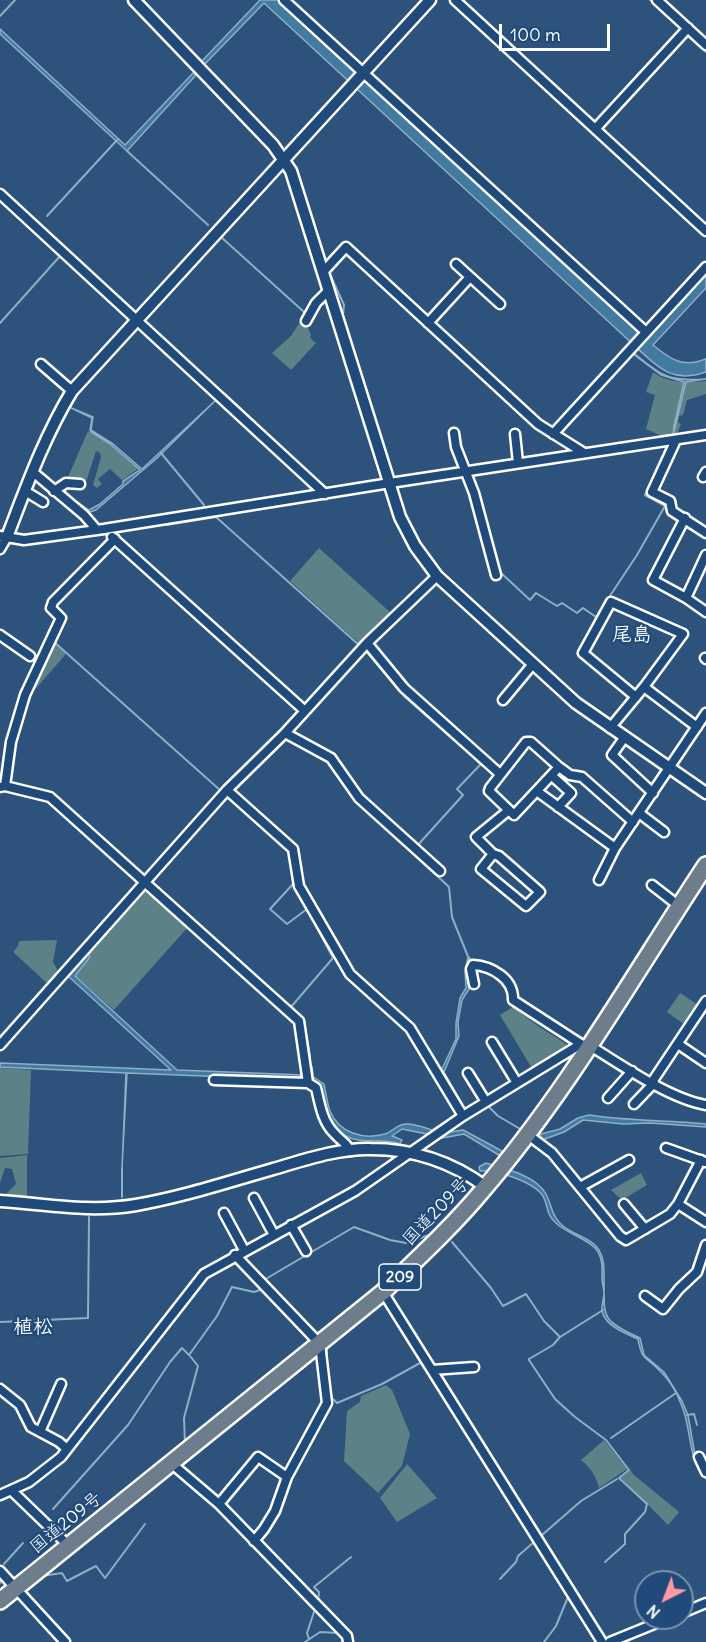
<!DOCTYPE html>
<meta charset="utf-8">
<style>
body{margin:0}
#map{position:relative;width:706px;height:1642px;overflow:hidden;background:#2d527c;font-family:Delius,sans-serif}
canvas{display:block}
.north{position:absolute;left:634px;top:1570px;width:60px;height:60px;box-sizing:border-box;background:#1f4a7a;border:2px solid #7992af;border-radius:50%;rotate:222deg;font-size:16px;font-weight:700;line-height:24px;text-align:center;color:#fff}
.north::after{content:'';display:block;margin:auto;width:21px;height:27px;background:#ff9aa2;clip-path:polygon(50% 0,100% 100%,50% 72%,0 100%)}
.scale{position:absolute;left:499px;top:24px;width:111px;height:27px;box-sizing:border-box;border:3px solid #fff;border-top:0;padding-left:8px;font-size:18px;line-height:21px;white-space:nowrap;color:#fff;-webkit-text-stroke:4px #1f4a7a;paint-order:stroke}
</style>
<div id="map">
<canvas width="706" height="1642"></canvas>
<div class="north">N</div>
<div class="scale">100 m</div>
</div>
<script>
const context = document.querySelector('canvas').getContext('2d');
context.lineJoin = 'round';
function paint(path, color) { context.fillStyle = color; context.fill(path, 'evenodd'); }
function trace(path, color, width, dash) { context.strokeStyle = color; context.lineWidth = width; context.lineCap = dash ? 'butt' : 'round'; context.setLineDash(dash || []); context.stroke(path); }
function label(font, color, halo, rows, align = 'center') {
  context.font = font + ' Delius,"Klee One",sans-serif'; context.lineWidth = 4.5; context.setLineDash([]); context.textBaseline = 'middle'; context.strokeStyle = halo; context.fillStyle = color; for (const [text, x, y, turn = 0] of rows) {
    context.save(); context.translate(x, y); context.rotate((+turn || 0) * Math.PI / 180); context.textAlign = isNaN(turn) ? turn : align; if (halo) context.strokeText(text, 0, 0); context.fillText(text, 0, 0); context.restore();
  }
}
paint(new Path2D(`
 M303 317 311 335 310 338 316 343 291 370 272 353 291 336Z
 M653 372C668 384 689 383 706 381V394L687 400 683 415 679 416 678 422 681 424 676 437H664L646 429 655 395 646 392Z
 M88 431 110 445 138 469 122 480 110 469 98 479 102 484 97 488 93 485 101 457 100 453 96 451 86 482 68 477Z
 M319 548 392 614 361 645 290 581Z
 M53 642 66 654 31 694 29 693Z
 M145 889 188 927 114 1010 76 976 91 957 88 953Z
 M57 940 53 962 59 973 49 985 13 952 18 946 19 941Z
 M680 993 698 1005 685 1025 667 1012Z
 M513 1007 538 1026 571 1047 533 1070 500 1015Z
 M0 1068 31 1070 28 1154 0 1156Z
 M27 1155V1196L6 1194 16 1184 12 1169 5 1168 0 1183V1158Z
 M641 1173 647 1185 622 1200 611 1190Z
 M386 1385 392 1390 410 1434 402 1466 378 1493 344 1461 347 1411 360 1402 361 1396Z
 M604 1440 627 1469 599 1488C596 1476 591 1468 581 1460Z
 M407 1464 437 1498 397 1522 380 1498Z
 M630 1470 634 1475 679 1512 668 1525 621 1478Z`), '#5c8287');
const water = new Path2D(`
 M260 0H278L646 338 706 274V288L653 345C671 360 683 368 706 359V372C674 383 661 370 638 349L634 353C661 376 670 382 706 379L686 382 673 436 674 426 684 382 661 375 633 354 560 433 558 432 637 348 264 3 204 65 201 62Z
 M0 29 125 145 193 73 196 75 127 151 0 34Z
 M217 399 156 459 96 510 87 513 40 476 42 473 54 486 89 510 100 504 123 484V481L140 470 110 444 91 432 90 430 92 418 69 407 93 417 91 430 113 444 142 469Z
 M87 953 90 957 75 976 177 1070 304 1075V1080L127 1073 122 1168 126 1073 0 1067V1063L171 1070 68 976Z
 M468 957 470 958 468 970 469 989 462 1000 458 1022 459 1036 444 1072 465 1109 443 1133 463 1130 502 1151H509L502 1157 464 1134 437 1139 432 1135 402 1129 392 1136 402 1140 400 1144C382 1137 363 1145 345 1136 321 1124 330 1093 313 1081L312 1076 324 1084C326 1093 327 1103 330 1111 339 1133 363 1140 385 1134 391 1132 395 1127 401 1125 410 1122 423 1127 432 1130L462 1110 441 1071 456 1039V1023L460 998 466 988 465 972Z
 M589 1115C628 1121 667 1120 706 1124V1127L650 1123 623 1124 583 1120 564 1132 542 1140 539 1138 541 1134 560 1129 578 1118Z
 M486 1163C505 1168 536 1176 546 1194 552 1206 552 1217 563 1226 574 1235 594 1239 600 1252 604 1259 604 1267 604 1275 605 1317 598 1319 640 1338L644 1355 664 1372 682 1401 688 1415 695 1455 706 1479C687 1461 692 1427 681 1404 677 1393 669 1380 661 1372 647 1356 642 1363 638 1339 625 1333 606 1327 602 1311 601 1306 604 1299 604 1293 604 1288 602 1284 602 1279 602 1270 603 1261 598 1252 592 1241 567 1233 557 1224 545 1214 549 1207 543 1196 534 1182 495 1169 480 1171L479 1167Z`);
paint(water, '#437aa0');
trace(water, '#8eafc6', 1.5);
trace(new Path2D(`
 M650 0 683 31
 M0 16 15 0
 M687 35 706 52
 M127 151 208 225
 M47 216 118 139
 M221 237 304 312
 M329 272 344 305 343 315 359 368
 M0 323 61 255
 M225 394 326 489H328
 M161 453 204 505
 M484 514 500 572 530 600 536 593 557 606 562 603 577 613 583 608 596 617 637 555 665 506 645 495 667 446
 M167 525 216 517 360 646
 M53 641 221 791
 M366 651 405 697 481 764 457 789 463 795 417 846
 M228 797 289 852 294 883 270 909 287 924 307 909 333 958 291 1007 304 1020 310 1057
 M386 828 449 887 452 917 469 959
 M312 1067 313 1078
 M678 1091 689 1096
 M486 1104 498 1116 522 1130
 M122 1197V1168
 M452 1242 491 1288 503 1306 526 1294 544 1321 560 1337 553 1345 529 1359
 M264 1280 354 1227 390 1240 406 1243 432 1234
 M0 1322 88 1318 89 1217
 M560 1337 603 1310
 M327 1347V1371
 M529 1360 555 1399 575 1417 606 1440 629 1470 619 1478 647 1504 645 1512 625 1534V1544L605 1562
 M328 1382 332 1398 337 1403 382 1384 420 1363
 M687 1415 694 1414 697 1425
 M611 1438 676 1393
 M185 1444 184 1418 198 1366 190 1356
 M53 1509 128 1425 170 1362 182 1348 189 1355 217 1316 232 1287 254 1292 260 1290 259 1286
 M4 1564 23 1543
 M42 1576 62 1573 67 1581 96 1566 105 1578 145 1524
 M500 1579 516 1562 518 1556 581 1501 617 1479
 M0 1583 1 1581
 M318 1601 319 1592 314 1587 351 1557
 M309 1639 307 1633 316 1606
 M305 1642 320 1632 338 1633
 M544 1642 556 1626 568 1597`), '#8eafc6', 2);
const minor = new Path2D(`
 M284 0 646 332
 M455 0 706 231
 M657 0 706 45
 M596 128 688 28
 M0 194 325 494
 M456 264 500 304
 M323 272 346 247 538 424 584 453
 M306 321 316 303 329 290
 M428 323 470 277
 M41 364 72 391
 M454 433 456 447 474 493 496 575
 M515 434 518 463
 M553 434 706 267
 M676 440 652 492 670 501 672 511 706 533
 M33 472 84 515 97 530
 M703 477 706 472
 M25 491 43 502
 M54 491 66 483 80 484
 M685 518 653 580 686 598
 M0 536 24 540 104 529 390 483 706 435
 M112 537 305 711
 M0 549 7 537
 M706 555 686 598 706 612
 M0 635 30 656
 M367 643 404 688 500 774
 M705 658 706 659
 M644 687 697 727
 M503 700 533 664
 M610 728 644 687 683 634 611 602 583 653 636 697
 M285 733 331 758 359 798 440 871
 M624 738 612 755 653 793
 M526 742H531L559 767 514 815 489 791 490 788Z
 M559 767 570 775 582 777 633 822
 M552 776 571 793 558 807
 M5 786 11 742 25 695 61 618 51 608 53 602 115 539
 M0 787 5 786 50 797 299 1021 308 1083
 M227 790 293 849 299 886 350 974 410 1028 463 1116
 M538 792 615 848
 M639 813 664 832
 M493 854 481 869 526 906 540 892 499 856 493 854 476 837 509 810
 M599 880 615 848 706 713
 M652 885 679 906
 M474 984 471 969 473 965C492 966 514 979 513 1000L584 1046
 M492 1042 517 1083
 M678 1044 706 1063
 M0 1045 227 790 285 733 367 643 437 576
 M589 1045C621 1065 670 1099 706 1105
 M468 1073 486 1102
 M214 1080 308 1083 316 1088C320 1104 322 1121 334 1133 340 1140 346 1143 351 1151
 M652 1082 706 1001
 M608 1098 632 1071
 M634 1104 654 1083
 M527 1134 552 1153 620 1236 626 1240 670 1214 678 1204 701 1160
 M666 1148 705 1162
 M580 1187 629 1160
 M254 1198 274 1235
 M624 1204 645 1229
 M678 1204 706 1222
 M224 1213 244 1250
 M291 1225 306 1251
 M235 1255 320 1344 327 1403 287 1477 275 1511 264 1529 254 1541
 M383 1292 602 1642
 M645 1296 663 1309 679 1289 697 1272 706 1245
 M432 1370 474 1367
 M0 1389 20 1405 31 1427 59 1442 67 1449
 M40 1432 61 1384
 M699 1457 706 1472
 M171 1463 219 1504 347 1636 348 1642
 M11 1490 69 1546
 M0 1495 29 1482 61 1457 204 1274 355 1191 463 1116 581 1044
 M219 1504 258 1457 287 1477
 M0 1571 65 1642
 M682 1613 706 1603
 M610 1642 669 1618`);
const tertiary = new Path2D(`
 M134 0 273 145 291 171 400 517 415 546 437 576 576 703 706 793
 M7 537C26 488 44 437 72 391L430 0
 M0 1201C48 1204 88 1213 136 1205 182 1197 228 1182 273 1169 304 1160 339 1148 371 1149 413 1149 452 1162 486 1187`);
const trunk = new Path2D(`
 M0 1601 383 1292C417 1259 452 1227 482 1191 568 1091 634 974 706 865`);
trace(minor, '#fff', 13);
trace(tertiary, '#fff', 15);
trace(trunk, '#fff', 20);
trace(minor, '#1f4a7a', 8);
trace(tertiary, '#1f4a7a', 10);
trace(trunk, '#6d7d8c', 15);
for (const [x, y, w] of [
 [400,1277,42]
]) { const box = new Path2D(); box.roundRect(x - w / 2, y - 13, w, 26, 4.5); context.fillStyle = '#1f4a7a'; context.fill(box); trace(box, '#fff', 1.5); }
label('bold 16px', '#fff', null, [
 ["209",400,1277]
]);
label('18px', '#fff', '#1f4a7a', [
 ["国道209号",436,1212,-46],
 ["国道209号",66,1523,-39]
]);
label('bold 20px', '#fff', '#1f4a7a', [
 ["尾島",632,635],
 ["植松",33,1327]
]);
</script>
